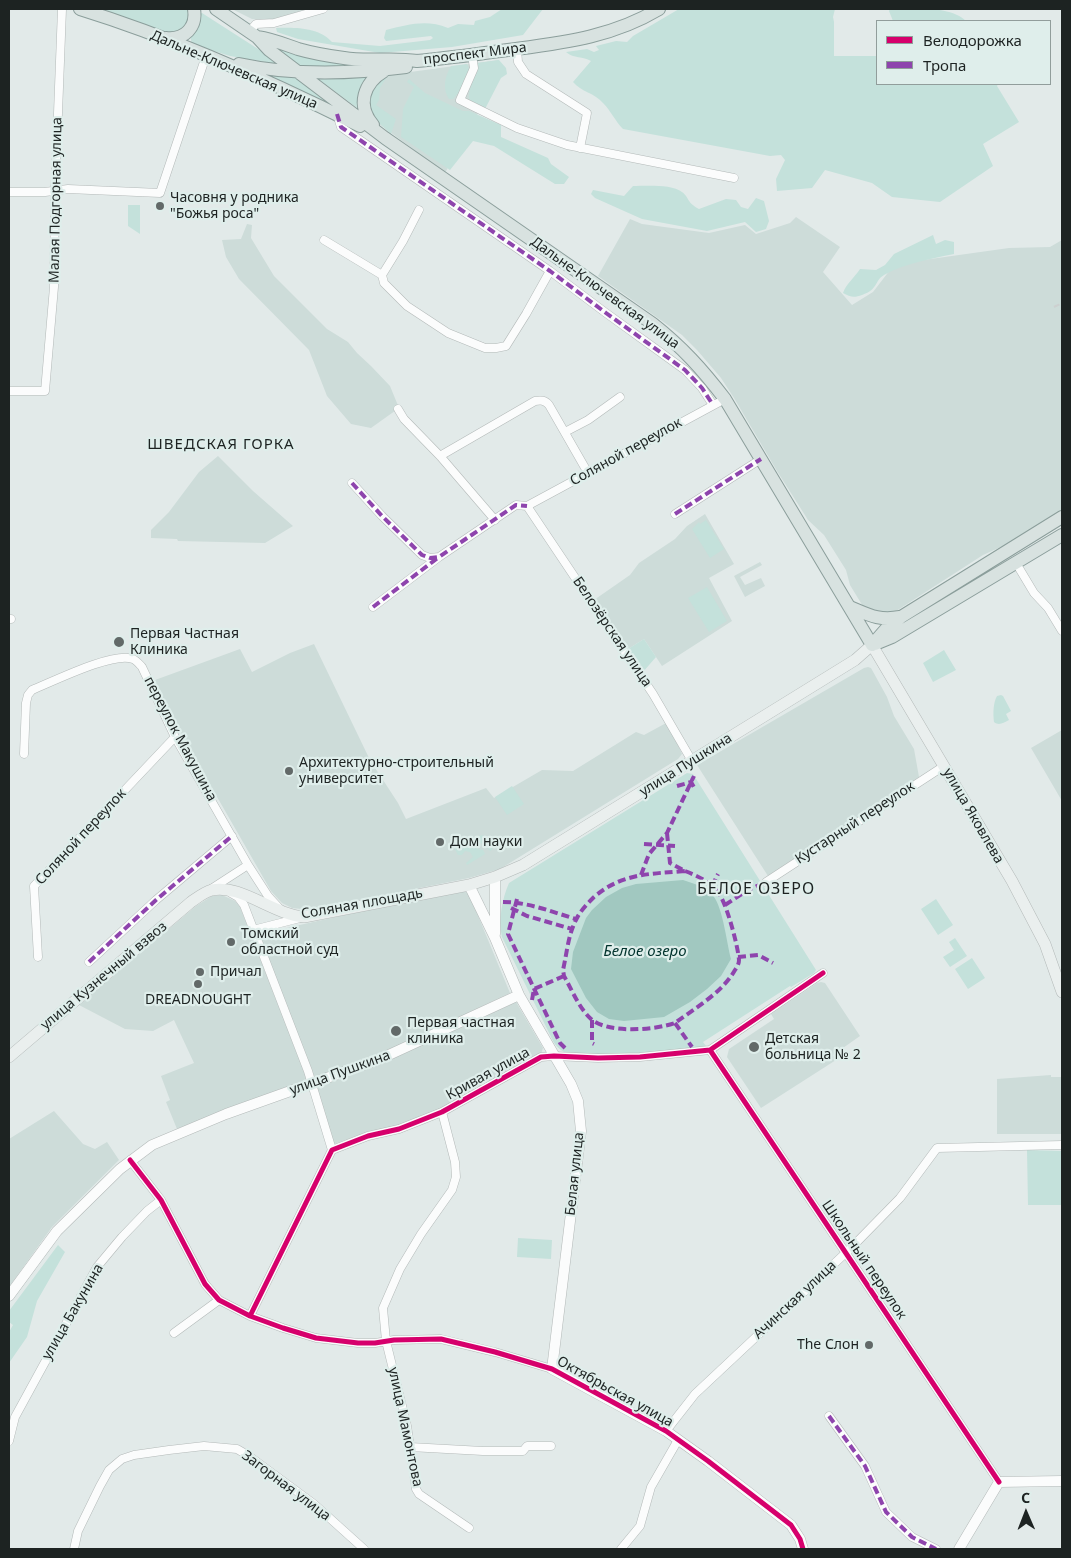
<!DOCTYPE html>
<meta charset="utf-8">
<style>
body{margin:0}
#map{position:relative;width:1071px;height:1558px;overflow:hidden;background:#e2eae9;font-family:"Noto Sans",sans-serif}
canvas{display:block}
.frame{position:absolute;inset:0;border:10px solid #1d2322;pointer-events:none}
.legend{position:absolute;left:876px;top:20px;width:175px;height:65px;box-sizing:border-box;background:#dfeeeb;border:1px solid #919d9b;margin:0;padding:6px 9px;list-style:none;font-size:15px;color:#1d2322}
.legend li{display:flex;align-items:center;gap:10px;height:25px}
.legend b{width:25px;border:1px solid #919d9b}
.north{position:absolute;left:1001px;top:1488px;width:50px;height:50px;-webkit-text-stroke:4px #dfeeeb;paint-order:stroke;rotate:359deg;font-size:14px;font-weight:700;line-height:20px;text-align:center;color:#1d2322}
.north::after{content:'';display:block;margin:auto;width:18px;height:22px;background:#1d2322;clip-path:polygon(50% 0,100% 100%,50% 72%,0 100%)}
</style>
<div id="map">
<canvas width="1071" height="1558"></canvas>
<div class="frame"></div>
<ul class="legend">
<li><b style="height:6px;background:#d6006c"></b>Велодорожка</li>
<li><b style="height:6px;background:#8e44ad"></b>Тропа</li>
</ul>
<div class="north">С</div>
</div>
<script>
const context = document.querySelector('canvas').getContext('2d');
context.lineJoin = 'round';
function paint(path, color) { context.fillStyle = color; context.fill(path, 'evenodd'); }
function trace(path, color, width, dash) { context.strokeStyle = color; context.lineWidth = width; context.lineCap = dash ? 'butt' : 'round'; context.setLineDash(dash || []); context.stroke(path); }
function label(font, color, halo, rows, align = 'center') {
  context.font = font + ' "Noto Sans",sans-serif'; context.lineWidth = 4.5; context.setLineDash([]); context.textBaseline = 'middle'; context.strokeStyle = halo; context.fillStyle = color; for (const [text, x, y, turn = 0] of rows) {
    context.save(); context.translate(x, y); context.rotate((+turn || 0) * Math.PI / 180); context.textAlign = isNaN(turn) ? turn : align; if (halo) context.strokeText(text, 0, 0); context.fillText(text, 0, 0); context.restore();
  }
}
paint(new Path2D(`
 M232 9H307L274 20 252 19Z
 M499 60 477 115 445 173 378 123 368 94 388 75Z
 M796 217 840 247 823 272 852 305 873 292 890 270 909 262 1009 248 1050 247 1062 240V511L1003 546 983 555 890 615 864 608 850 585 846 570 824 535 808 520 777 471 734 398 721 378 697 350 682 335 598 276 630 219 642 224 709 233 745 225 756 234 790 223Z
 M247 224 252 225 251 238 274 276 327 329 348 342 357 353 371 366 390 386 399 408 371 428 351 424 327 396 309 350 239 279 226 257 222 240 241 239Z
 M218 456 253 491 293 526 265 543 178 541 177 539 151 538V530L169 512 199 472Z
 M705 514 734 564 709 578 732 621 662 666 644 639 628 649 594 600 630 575 639 563 675 539 687 526Z
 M760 562 762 565 740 577 745 585 761 578 765 586 745 597 734 576Z
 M314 644 370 760 398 803 406 819 486 788 494 798 542 770 573 771 636 732 644 735 668 722 682 754 678 759 500 869 469 878 311 910 292 908 282 903 271 891 181 734 159 693 155 680 240 649 252 672 290 653Z
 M868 667 871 668 887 697 894 716 914 749 919 777 768 876 697 765 864 668Z
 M1062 730V801L1031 748Z
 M464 891 469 894 510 993 378 1055 314 1077 259 934 408 901Z
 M222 895 235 901 240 907 307 1079 177 1129 166 1102 170 1100 161 1076 194 1063 174 1020 153 1031 125 1029 79 1005 196 906 212 896Z
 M821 982 825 983 860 1036 833 1055 836 1060 761 1108 727 1057 729 1049 774 1019 771 1014 817 983Z
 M516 1002 543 1048 541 1054 441 1109 399 1127 367 1132 334 1144 315 1087 383 1063Z
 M1051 1075V1077H1061L1062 1134H997V1079Z
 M54 1111 83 1144 95 1149 107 1142 119 1160 52 1227 9 1287V1139Z`), '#cddcd9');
paint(new Path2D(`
 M102 9H189V26L170 34Z
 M502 9H543L523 35 452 47 380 53 298 39 277 32 276 28C294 27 319 27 332 42L380 46 430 40 433 38 431 36 386 41 384 38 386 30C407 25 426 19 448 28L458 24 474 25 475 21 490 17Z
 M679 9H835L833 17 834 22V56H877V84H998L997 86 1019 122 983 144 993 166 940 202 892 197 872 183 825 170 812 188 777 191 776 179 785 160 781 155 770 156 623 129C615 121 611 111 603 103 595 93 581 92 573 82L591 61C583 56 574 59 566 52L587 49 594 52 599 50 596 46 616 41 627 42 633 36Z
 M890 9C912 9 949 5 966 21H893L889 11Z
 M202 13 283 65 230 56 192 44 190 36 199 26 200 14Z
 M265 41 353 63 356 67H302Z
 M499 60 506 68 507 74 501 78 485 109 470 101C466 89 477 76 477 63Z
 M467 64 470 72 461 90 453 99H449C442 89 445 76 451 66Z
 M259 72 296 76 350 115Z
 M388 75 380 88 379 100 376 105 396 119 391 134 372 117C368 89 364 92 388 75Z
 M368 76 360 110 317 78Z
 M409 79 425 93 463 111H469L501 125V137L548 158 551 164 569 177 564 184H555L494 146 473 141 450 170 401 137 403 109 414 87 407 82Z
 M633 186C646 186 672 184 682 192 690 198 686 202 699 209L726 199 736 200 741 207 748 209 756 198 764 201 769 221 766 229 756 232 745 222 707 231 642 219 595 198 591 194 593 190 624 196Z
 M128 205H140V234L128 226Z
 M933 235 936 244 945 240 954 242V254C930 259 906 263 884 275 874 281 879 289 862 295 854 298 850 297 843 293 846 284 855 277 860 269L876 270 885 265 894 254Z
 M706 520 724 549 710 558 692 529 699 522 700 524Z
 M707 587 727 621 709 632 688 598Z
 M644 639 656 657 643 672 628 649Z
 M944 650 956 670 933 682 923 663Z
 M1001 695 1003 696 1011 711 1006 714 1009 720C1003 723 999 726 994 722 993 714 993 703 997 696Z
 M687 773 693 774 816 970 814 973 791 987 790 986 703 1042 706 1046 701 1048C677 1052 583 1060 564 1052 559 1049 556 1046 553 1041L502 937C498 920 502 899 509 883Z
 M512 786 524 804 507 815 495 797Z
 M482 835 486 837V841L493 849 490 851 483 843 476 845V848L483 850 485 854 467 865 466 863 473 857 470 852 465 851 462 855H458L455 849 457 845C467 843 473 837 482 835Z
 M936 899 953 925 938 935 921 909Z
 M955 938 967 956 950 967 943 957 954 950 949 942Z
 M972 958 985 978 968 989 955 969Z
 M1027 1150 1062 1151V1205H1028Z
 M518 1238 552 1240 551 1259 517 1257Z
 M58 1245 65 1252 37 1301 27 1337 9 1363V1332L13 1325 9 1322V1311Z`), '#c4e1db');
paint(new Path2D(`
 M683 880C695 884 707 887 714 897 723 909 727 944 731 959L721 976 707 989 690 1002 664 1017 624 1021 609 1019 597 1012 586 998 571 969 573 952 586 918 592 910 606 897 622 888 636 884Z`), '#a1c8c0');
const minor = new Path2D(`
 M249 32 256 24 274 23 323 9
 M517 49 518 62 526 74 587 113 580 148
 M472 55 474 68 460 100 517 128 567 145 734 178
 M337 114 341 127 550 271 606 313 685 370 702 388 713 405
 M9 192H45L68 189 160 193 206 56
 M324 240 382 275 384 283 407 306 448 333 485 348H496L506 346 526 314 550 271
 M382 275 403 241 419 210
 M9 391H45L54 287 55 191 62 9
 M398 409 404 419 440 456 495 520
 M565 432 588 420 620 397
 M440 456 535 401C541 400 545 400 549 405L588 473
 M352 483 382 516 422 555 430 558 439 557 516 505 527 506
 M527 506 653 694 692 761
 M527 506 725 399
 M675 514 761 459
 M1016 563 1034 593 1048 608 1062 631
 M373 607 439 557
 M9 619H11
 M24 754 26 703 28 695 32 690C52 682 114 651 133 659 136 660 140 665 142 667L175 737 248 865 268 896 279 908
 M766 882 944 766
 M211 889 248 865
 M231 893 238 897 244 905 308 1071 332 1150
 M253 930 300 918
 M38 957 34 886 175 737
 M89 962 156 900 232 836
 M710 1050 999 1482
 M442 1112 455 1162 456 1177 452 1190 421 1234 400 1269 383 1308 386 1341 407 1426 416 1489 419 1494 469 1528
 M130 1160 161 1200 205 1284 219 1300 250 1316 283 1328 316 1338 358 1343H375L394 1340 441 1339 495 1352 552 1369
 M250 1316 332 1150 368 1136 399 1129 442 1112 541 1057 554 1056 598 1058 640 1057 710 1050 823 973
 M174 1333 219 1300
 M829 1416 865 1466 886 1512 912 1537 936 1549
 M666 1431 695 1394 852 1247 900 1198 937 1148 1062 1145
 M9 1441 15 1417 97 1267 122 1237 147 1211 161 1200
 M410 1447 483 1451H523L527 1446H551
 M74 1549 78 1531 100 1486 109 1470 122 1459 134 1455 169 1450 204 1446 237 1449 249 1456 314 1504 364 1549
 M621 1549 640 1526 651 1487 678 1440`);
const tertiary = new Path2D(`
 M469 885 495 938 519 995 571 1084 578 1101 581 1131 552 1369 666 1431 708 1461 791 1525 800 1539 803 1549
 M495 934V877
 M9 1296 57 1231 120 1169 152 1145 226 1114 380 1059 519 995
 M959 1549 999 1482 1062 1481`);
const secondary = new Path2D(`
 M9 1057 191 902C197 898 204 892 212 890 241 884 272 914 304 917L469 885 495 877 523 865 855 660 872 645 1012 881 1045 944 1062 992`);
const primary = new Path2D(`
 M80 9C177 39 270 81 360 126
 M216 9 257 37 269 50 385 138 653 324C682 347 702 369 725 399L872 645
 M257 37C272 39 284 44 298 49 312 53 329 56 344 58 368 62 393 57 417 61 450 58 483 53 516 49 568 42 614 36 659 9
 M166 38C185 40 197 27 194 9
 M239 64C294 76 350 74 406 67
 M373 125C356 105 364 83 384 71
 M850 607C869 615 879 621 900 617
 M875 644 892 637 1062 535
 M872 645 886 629 901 617 1062 517`);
trace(minor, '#b3b9b8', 9);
trace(tertiary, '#b3b9b8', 11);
trace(secondary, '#b3b9b8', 12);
trace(primary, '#8b9e9b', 14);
trace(minor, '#fbfcfc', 8);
trace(tertiary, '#fbfcfc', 10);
trace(secondary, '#eaefee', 11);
trace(primary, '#d8e2e0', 12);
trace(new Path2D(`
 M1054 307 1062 303`), '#cdd0d0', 2, [6, 6]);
trace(new Path2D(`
 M337 114 341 127 550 271 606 313 685 370 702 388 713 405
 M352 483 382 516 422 555 430 558 439 557 516 505 527 506
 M675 514 761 459
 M373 607 439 557
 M677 786 691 782 695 789
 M667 833 670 863 685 871
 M644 844 675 846
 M685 871C698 876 708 881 717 891 726 900 738 946 739 960 739 964 737 967 735 970 722 993 695 1008 675 1023 655 1030 608 1034 591 1019 579 1008 572 990 564 976L563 970C567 953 568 934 577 918 581 910 588 903 594 897 622 873 650 874 685 871Z
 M641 875 649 854 667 833 694 776
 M712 886 718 874
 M517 899 508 934 560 1043 567 1050
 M503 902C528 902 552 912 576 919
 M725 905 748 890 766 882
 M511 908 527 916 572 929
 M738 957 758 955 773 963
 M89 962 156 900 232 836
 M532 1000 534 989 564 976
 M592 1020V1043L594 1044
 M675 1023 692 1047
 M829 1416 865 1466 886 1512 912 1537 936 1549`), '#8e44ad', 4, [8, 4]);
trace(new Path2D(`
 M710 1050 999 1482
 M130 1160 161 1200 205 1284 219 1300 250 1316 283 1328 316 1338 358 1343H375L394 1340 441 1339 495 1352 552 1369 666 1431 708 1461 791 1525 800 1539 803 1549
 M250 1316 332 1150 368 1136 399 1129 442 1112 541 1057 554 1056 598 1058 640 1057 710 1050 823 973`), '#d6006c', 5);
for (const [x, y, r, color] of [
 [160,206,5,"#626968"],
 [119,642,6,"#626968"],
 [289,771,5,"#626968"],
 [440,842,5,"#626968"],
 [231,942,5,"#626968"],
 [200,972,5,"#626968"],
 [198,984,5,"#626968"],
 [396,1031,6,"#626968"],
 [754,1047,6,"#626968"],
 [869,1345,5,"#626968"]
]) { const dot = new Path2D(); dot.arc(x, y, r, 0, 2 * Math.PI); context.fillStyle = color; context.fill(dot); trace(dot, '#dfeeeb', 2); }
label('14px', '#1d2322', '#dfeeeb', [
 ["проспект Мира",475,54,-7],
 ["Дальне-Ключевская улица",234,70,23],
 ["Малая Подгорная улица",56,200,-89],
 ["Дальне-Ключевская улица",605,293,36],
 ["Соляной переулок",626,452,-29],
 ["Белозёрская улица",612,632,56],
 ["переулок Макушина",180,739,62],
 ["улица Пушкина",686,765,-32],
 ["улица Яковлева",973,816,60],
 ["Кустарный переулок",855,823,-33],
 ["Соляной переулок",81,837,-47],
 ["Соляная площадь",362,904,-10],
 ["улица Кузнечный взвоз",104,976,-40],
 ["улица Пушкина",340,1073,-20],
 ["Кривая улица",488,1074,-29],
 ["Белая улица",575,1174,-84],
 ["Школьный переулок",864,1260,56],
 ["Ачинская улица",795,1300,-43],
 ["улица Бакунина",73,1312,-60],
 ["Октябрьская улица",615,1392,29],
 ["улица Мамонтова",405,1427,78],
 ["Загорная улица",286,1486,37]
]);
label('14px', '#1d2322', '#dfeeeb', [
 ["Часовня у родника",170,198],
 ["\"Божья роса\"",170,214],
 ["Первая Частная",130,634],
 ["Клиника",130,650],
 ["Архитектурно-строительный",299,763],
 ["университет",299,779],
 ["Дом науки",450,842],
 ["Томский",241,934],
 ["областной суд",241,950],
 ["Причал",210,972],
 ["DREADNOUGHT",198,1000,"center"],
 ["Первая частная",407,1023],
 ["клиника",407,1039],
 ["Детская",765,1039],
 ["больница № 2",765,1055],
 ["The Слон",859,1345,"right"]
], 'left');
context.letterSpacing = '1px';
label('15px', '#1d2322', '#dfeeeb', [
 ["ШВЕДСКАЯ ГОРКА",221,445]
]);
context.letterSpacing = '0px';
label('italic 15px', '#01332d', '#dfeeeb', [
 ["Белое озеро",645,952]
]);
context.letterSpacing = '1px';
label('16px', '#1d2322', '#dfeeeb', [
 ["БЕЛОЕ ОЗЕРО",756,889]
]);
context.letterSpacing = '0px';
</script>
